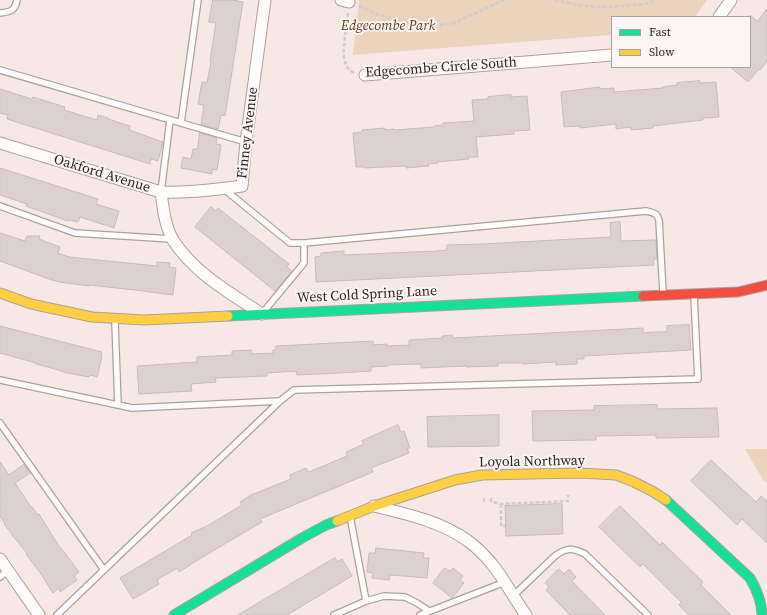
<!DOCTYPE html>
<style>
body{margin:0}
#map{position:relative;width:767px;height:615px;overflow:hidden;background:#f7e8e6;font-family:"Source Serif 4",serif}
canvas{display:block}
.legend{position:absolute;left:611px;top:16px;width:140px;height:52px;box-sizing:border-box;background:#fbf6f5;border:1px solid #a9a2a1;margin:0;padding:5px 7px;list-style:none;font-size:12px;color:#2f2524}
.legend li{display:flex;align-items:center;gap:8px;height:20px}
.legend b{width:20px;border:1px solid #a9a2a1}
</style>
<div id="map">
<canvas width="767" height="615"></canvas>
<ul class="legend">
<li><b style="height:5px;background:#16e098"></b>Fast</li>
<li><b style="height:5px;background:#ffcf43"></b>Slow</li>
</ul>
</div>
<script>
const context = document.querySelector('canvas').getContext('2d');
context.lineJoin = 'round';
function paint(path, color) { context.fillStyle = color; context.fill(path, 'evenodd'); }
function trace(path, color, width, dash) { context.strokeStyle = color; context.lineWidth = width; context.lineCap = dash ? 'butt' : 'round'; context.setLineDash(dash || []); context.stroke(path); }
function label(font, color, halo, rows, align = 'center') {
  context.font = font + ' "Source Serif 4",serif'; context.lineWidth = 4; context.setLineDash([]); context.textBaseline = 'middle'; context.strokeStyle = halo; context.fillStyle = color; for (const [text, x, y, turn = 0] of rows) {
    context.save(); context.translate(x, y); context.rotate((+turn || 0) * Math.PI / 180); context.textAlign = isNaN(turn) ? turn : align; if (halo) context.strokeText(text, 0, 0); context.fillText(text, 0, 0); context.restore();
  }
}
paint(new Path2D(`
 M359 0H707L695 17H612V35L353 55Z
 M745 449H767V483L763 480Z`), '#ebd3bd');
const building = new Path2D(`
 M213 0H233L243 2 225 116 221 115 218 129 201 124 204 105 198 104 202 82 207 83 211 62 210 61 216 23 209 22Z
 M767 9V61L760 70 759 69 748 82 730 67H750V15L757 21Z
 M700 81V83L716 82 719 117 703 118V120L653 126V128L631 130 630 127 616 129V124L580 128V126L564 127 561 92 600 87V89L614 88V92L663 88V87L677 85V83Z
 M0 89 32 99 33 97 65 107 64 110 97 120 98 115 108 118V119L130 126 129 130 163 142 158 161 151 159 150 164 7 119 8 115 0 113Z
 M511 95V97L527 96 530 130 514 131V134L476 137 478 157H468L469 159 437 162 438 163 428 164 429 166 406 168V166L365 168V167H356L353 133 362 132V130L385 128V130L394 129V130L434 127V126L443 125V123L474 121 472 100 488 99V97Z
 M200 133 217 138 216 144 221 145 217 170 212 169V174L181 168 183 157 191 159 193 149H197Z
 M0 168 98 199 96 204 119 211 114 228 80 217 78 222 69 220 68 221 26 206 27 204 0 195Z
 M211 207 216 211 218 208 289 264 287 267 292 271 275 291 195 227Z
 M620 222 621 241 656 240 657 259H653L654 265 316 282 315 257 321 256V253L344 251V255L436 251 447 250V245L482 244 611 237 610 223Z
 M0 233 25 241 27 236H40L39 239 60 247 58 253 69 257 157 266V262L170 263 169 267 176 268 173 295 135 290 89 285V286L59 282 49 279 0 261Z
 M689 325 691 350 584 356V359H577V364L556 365V362L523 364V363H498V366L466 367V366L421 368V364L388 365V366L371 367V371L340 373 297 375 296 371 267 373V376L215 378 216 382 191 384 192 391 139 394 137 366 197 362V357L232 355V351L251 350 252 354 273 353V350H276V346L373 341V345L387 344V346L409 345V340L442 338V336L452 335 453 338 643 328V333L656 332H667V326Z
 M0 326 102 352 101 356 102 357 97 377 90 375 89 377 67 373 48 367 36 364V363L0 353Z
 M657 405V409L717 408 719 437 656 438V435L596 436V440L533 441 532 411 594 410V406Z
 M499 415V446L428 447 427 417Z
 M398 425 401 432 404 431 410 448H407L409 453 371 468 373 472 260 519 262 522 201 558 179 572 177 568 157 580 159 584 133 599 120 578 192 535 191 533 207 526 242 505 240 502 251 495 291 479 290 475 306 468 308 472H309L347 456 346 452 364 444 362 441Z
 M711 460 756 502 761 496 767 501V543L742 519 737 525 691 481Z
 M0 462 9 475 24 464 30 473 15 483 31 507H32L38 515 39 514 60 548H61L79 572 74 576 77 580 60 592 59 588 53 593 41 574 26 554 27 553 12 535V534L4 524 5 523 0 517Z
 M562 504 563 534 506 536 505 506Z
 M620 506 660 545 662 542 703 582 701 585 731 615H689L679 605 681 602 643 564 640 567 599 527Z
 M376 548 424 553 423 558H429L427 578 390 575 389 580 372 578 373 573 367 572 369 553H375Z
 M335 558 337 562 342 559 352 576 287 615H238Z
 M445 568 450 571 453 568 463 576 460 580 464 583 452 598 433 583Z
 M559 569 564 574 569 569 576 577 572 581 605 615H570L562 607 546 590 549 587 545 583Z`);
paint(building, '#dcd1ce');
trace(building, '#c7bcb9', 1);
const lane = new Path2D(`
 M0 13C10 12 15 11 17 0
 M0 70 246 142
 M181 123 198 0
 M224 189 290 243H304L646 211C654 213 657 213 659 220L663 293
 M161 192 170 120
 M0 206 75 233 172 239
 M265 310 304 263V243
 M115 322 118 405
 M0 380 132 408 280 401 294 390 698 379 694 296
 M0 423 104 570
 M350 516 366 601
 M0 577 8 570
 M513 596 555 556C567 547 572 548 585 554L648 615
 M57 615 280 401
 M334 615 366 601 384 596 405 597 417 603 429 611
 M420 615 505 582`);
const street = new Path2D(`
 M341 0 349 2
 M719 17 731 0
 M365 75 612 55
 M0 143 161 192C188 193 215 190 242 186L246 142 265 0
 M161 192C163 208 165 226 173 240 194 273 230 293 262 314
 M374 506C406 514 441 521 468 541 477 547 485 556 492 564 505 580 514 599 526 615
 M0 559 39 615`);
const fast = new Path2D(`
 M228 316 643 296
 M666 500 750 578C757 590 762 601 762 615
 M174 615 302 538 326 525 337 521`);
const slow = new Path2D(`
 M0 293 31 304 92 317 144 320 228 316
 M337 521 374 506 455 480 482 475 579 473 616 475 632 481 652 491 666 500`);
const jam = new Path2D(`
 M643 296 738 292 767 285`);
trace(lane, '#aca09f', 8);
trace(street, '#aca09f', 13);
trace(fast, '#aca09f', 11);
trace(slow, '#aca09f', 11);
trace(jam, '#aca09f', 11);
trace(new Path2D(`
 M555 0 579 5 592 7H610L645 4 657 0
 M359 6 379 15 407 23 441 25 454 23 504 0
 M348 13C347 20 346 28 345 36 344 50 340 65 354 73
 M484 498V503
 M491 498V501L500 504 568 501V495
 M501 504V526H505`), '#d2cccc', 2.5, [4, 2]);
trace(lane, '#fefcfb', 5.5);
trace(street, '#fefcfb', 11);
trace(fast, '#16e098', 9);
trace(slow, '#ffcf43', 9);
trace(jam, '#f24e42', 9);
label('italic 14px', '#604014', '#fbf6f5', [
 ["Edgecombe Park",388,26]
]);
label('14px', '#2f2524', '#fbf6f5', [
 ["Edgecombe Circle South",441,68,-4],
 ["Finney Avenue",248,133,-83],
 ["Oakford Avenue",102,174,17],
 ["West Cold Spring Lane",367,295,-3],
 ["Loyola Northway",532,462,-1]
]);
</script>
